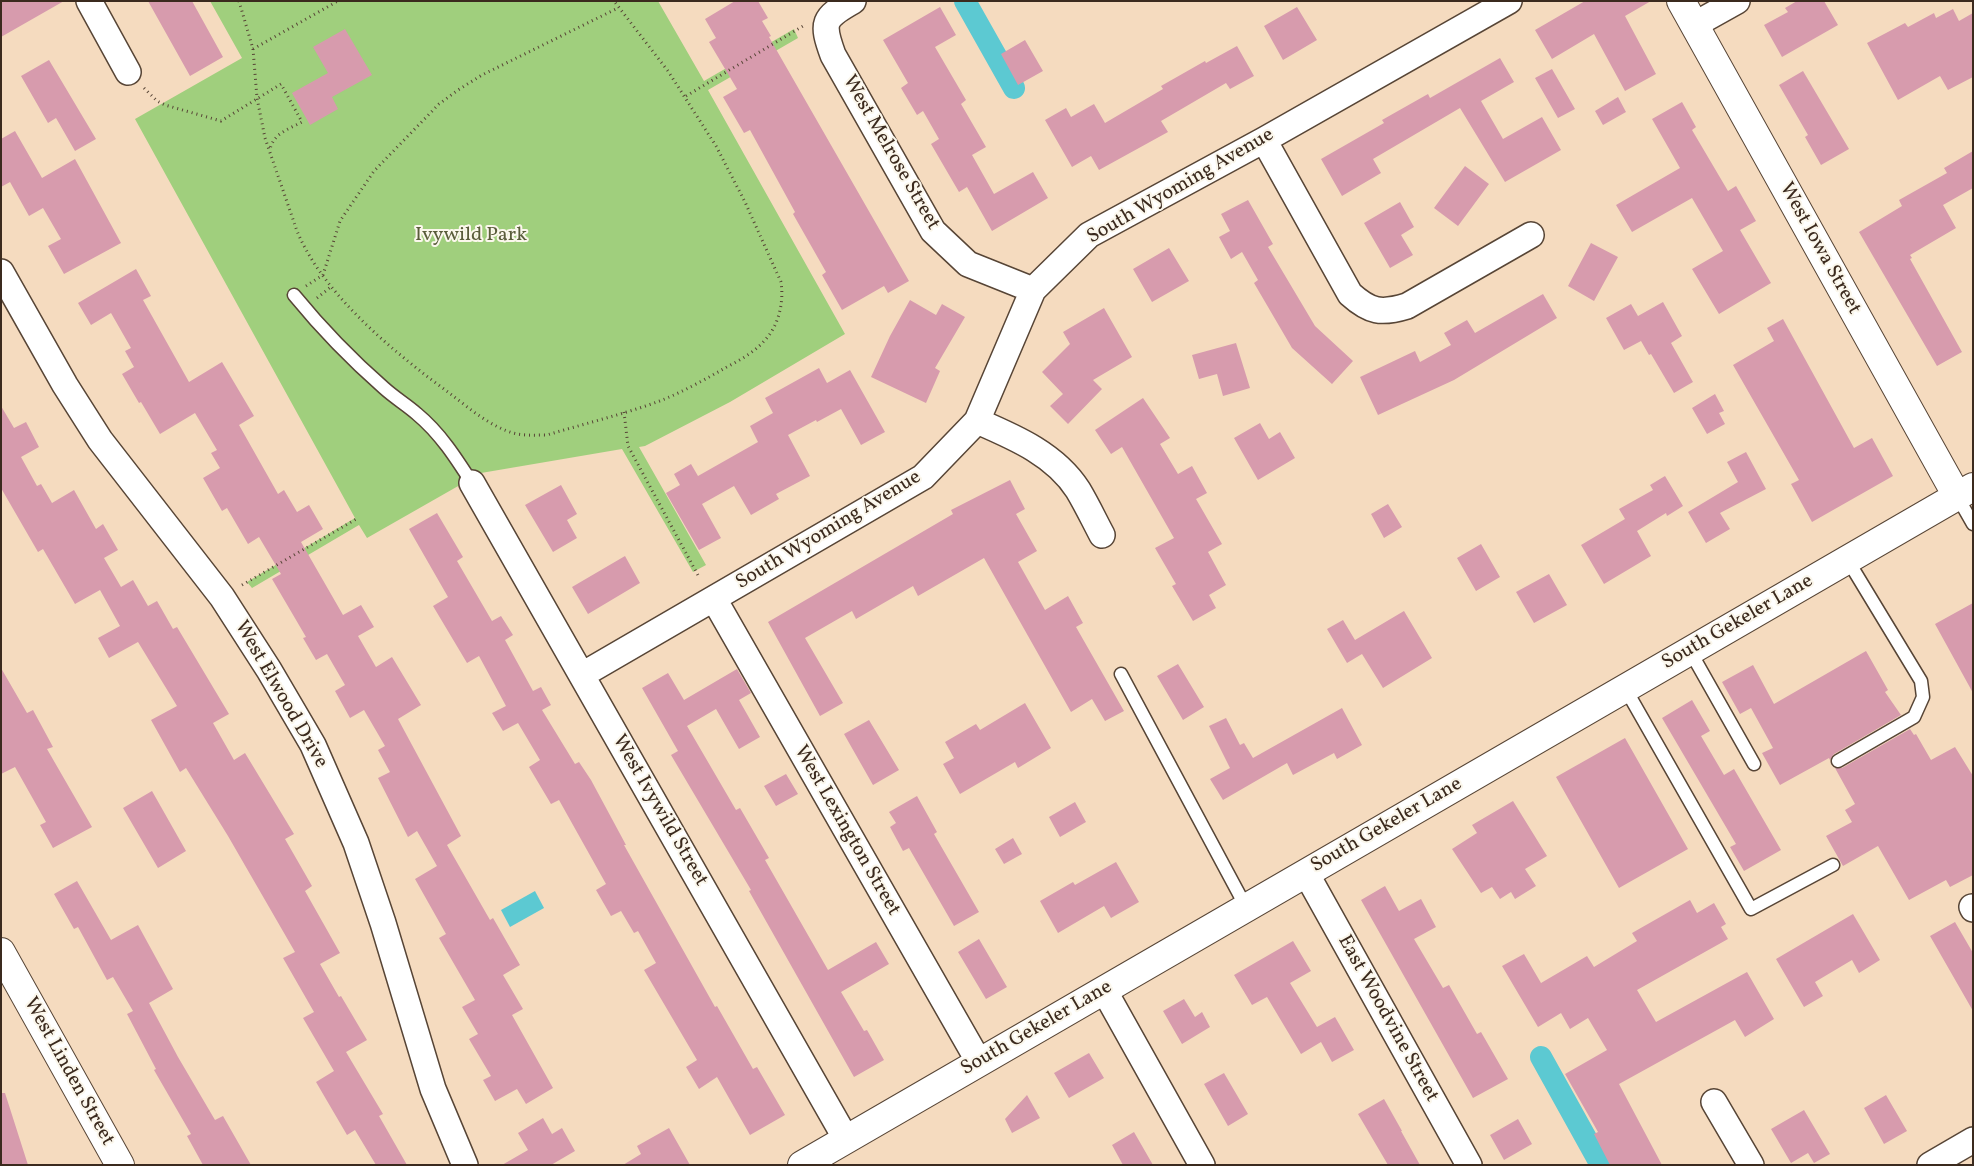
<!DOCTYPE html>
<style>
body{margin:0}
#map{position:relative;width:1974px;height:1166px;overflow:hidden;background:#f5dbbf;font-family:Vollkorn,serif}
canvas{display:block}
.frame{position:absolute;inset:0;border:2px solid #3b2a1e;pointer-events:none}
</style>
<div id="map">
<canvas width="1974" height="1166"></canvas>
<div class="frame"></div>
</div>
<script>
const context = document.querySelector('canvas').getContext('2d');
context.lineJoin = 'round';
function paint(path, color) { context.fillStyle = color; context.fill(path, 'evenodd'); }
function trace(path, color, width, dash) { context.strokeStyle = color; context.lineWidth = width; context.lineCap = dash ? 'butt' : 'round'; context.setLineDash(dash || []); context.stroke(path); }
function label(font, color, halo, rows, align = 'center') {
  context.font = font + ' Vollkorn,serif'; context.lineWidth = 4; context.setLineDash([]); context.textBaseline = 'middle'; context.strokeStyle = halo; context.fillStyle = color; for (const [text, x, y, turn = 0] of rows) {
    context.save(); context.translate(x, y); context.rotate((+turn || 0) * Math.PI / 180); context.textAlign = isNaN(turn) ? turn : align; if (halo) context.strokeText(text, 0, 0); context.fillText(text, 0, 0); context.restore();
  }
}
paint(new Path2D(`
 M210 1H658L704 81 794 29 798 38 708 90 845 334 730 402 645 446 639 447 706 565 693 572 622 449 481 473 367 538 359 525 252 588 247 582 355 518 135 119 242 58Z`), '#a0cf7d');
paint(new Path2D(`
 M535 891 544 908 510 927 501 910Z`), '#5cc9d2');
trace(new Path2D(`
 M965 1 1014 88
 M1541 1057 1601 1165`), '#5cc9d2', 22);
paint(new Path2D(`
 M1 1H64L1 37Z
 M148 1H192L223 57 190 76Z
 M735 1H758L768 18 762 21 771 36 769 37 909 281 888 293 884 286 842 310 822 275 826 272 793 214 795 212 750 130 744 133 723 97 737 89 709 42 716 38 705 19Z
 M1585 1H1651L1625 16 1656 74 1625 91 1594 34 1552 59 1535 30Z
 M1797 1H1824L1838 25 1782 57 1764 25 1788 12 1785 8Z
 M940 7 956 35 935 47 966 100 961 104 986 147 972 155 994 194 1033 172 1048 198 992 231 967 187 959 192 931 144 939 139 923 111 917 115 901 88 908 83 883 40Z
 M1297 7 1317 40 1283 60 1264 26Z
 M1953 9 1959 21 1973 13V77L1948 90 1940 76 1898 100 1867 43 1905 23 1908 27 1934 13 1936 18Z
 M345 29 372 75 332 97 338 109 310 125 292 93 328 73 313 47Z
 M1025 40 1043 71 1018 85 1001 54Z
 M1237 46 1254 76 1230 89 1226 83 1161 121 1168 132 1099 170 1091 156 1072 167 1045 120 1066 108 1071 117 1094 104 1105 123 1163 89 1161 86 1205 61 1206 63Z
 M1500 58 1514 82 1481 101 1503 139 1542 117 1561 150 1505 182 1460 108 1373 159 1381 173 1342 196 1321 159 1384 123 1382 120 1428 94 1430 98Z
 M49 60 96 139 75 151 56 118 48 123 21 76Z
 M1552 69 1575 109 1558 118 1535 78Z
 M1803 71 1849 149 1821 165 1805 137 1808 135 1779 85Z
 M1618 97 1626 112 1603 125 1595 111Z
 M1682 102 1696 127 1692 130 1728 191 1736 186 1756 221 1740 230 1771 283 1719 314 1692 269 1723 251 1692 198 1632 232 1616 205 1680 168 1652 119Z
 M15 131 42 178 75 159 121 243 64 274 48 246 61 239 43 208 29 216 10 182 1 187V139Z
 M1973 151V188L1943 205 1956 228 1910 255 1912 258 1910 259 1962 352 1937 366 1859 232 1902 206 1899 200 1947 173 1944 168Z
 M1465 166 1489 184 1458 226 1434 208Z
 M1248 200 1273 244 1268 247 1315 326 1353 361 1332 384 1292 348 1254 283 1258 280 1242 252 1231 259 1219 237 1230 231 1221 214Z
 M1400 202 1414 227 1401 235 1413 255 1390 268 1364 223Z
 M1591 243 1618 257 1594 301 1568 286Z
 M1169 248 1189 281 1152 302 1133 269Z
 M136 269 151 296 143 300 189 382 222 362 254 416 239 425 278 494 284 490 297 512 309 505 323 529 301 542 343 615 361 605 374 627 358 636 376 667 392 657 421 705 398 719 461 836 447 845 490 920 493 918 520 965 503 975 523 1009 512 1015 553 1088 526 1104 517 1089 495 1101 483 1080 491 1076 469 1039 478 1034 462 1007 475 1000 439 938 446 934 415 879 437 866 417 831 408 837 378 778 390 772 378 750 385 746 364 710 350 718 335 691 345 685 327 654 316 660 303 638 306 637 272 579 281 574 259 537 248 544 227 508 222 511 203 478 220 468 211 453 217 450 195 413 160 434 141 402 139 403 122 374 134 367 125 351 131 348 111 313 91 325 78 303Z
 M1543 294 1557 318 1454 380 1378 415 1360 377 1415 351 1420 362 1451 345 1444 333 1467 320 1475 333Z
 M910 300 936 315 942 304 965 317 935 368 940 371 926 403 871 377 890 336Z
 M1663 302 1682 336 1671 343 1693 382 1674 393 1651 354 1649 355 1641 341 1624 350 1606 318 1631 304 1638 316Z
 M1104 308 1132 357 1093 380 1102 389 1068 424 1050 406 1063 394 1042 372 1070 344 1063 332Z
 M1783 319 1854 448 1872 438 1893 476 1812 522 1791 484 1799 480 1733 365 1774 341 1767 328Z
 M1236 343 1250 388 1223 396 1217 374 1199 379 1192 355Z
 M819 368 827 383 850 370 885 432 861 445 841 409 817 422 816 420 788 435 810 476 776 494 779 499 751 515 734 486 702 504 721 538 699 550 666 493 680 485 674 474 691 464 698 476 758 442 750 426 773 413 765 398Z
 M1715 394 1724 411 1719 413 1725 424 1707 434 1692 408Z
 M1143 398 1170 438 1160 444 1178 474 1192 466 1207 493 1196 499 1222 544 1208 552 1226 585 1209 595 1216 608 1193 621 1172 586 1176 584 1155 548 1174 538 1122 447 1111 454 1095 430Z
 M1 406 14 428 26 422 39 447 21 457 37 486 41 484 52 503 74 490 96 529 103 524 118 550 104 558 121 587 133 580 148 606 157 601 173 629 177 627 229 714 213 723 234 760 245 753 294 834 285 839 312 886 305 891 340 953 320 964 339 997 341 996 367 1040 346 1052 383 1114 379 1116 407 1165H376L355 1130 347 1135 316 1082 334 1071 303 1018 314 1012 283 958 295 952 228 836 186 768 180 772 151 720 177 706 138 642 109 658 98 638 120 626 100 590 75 604 43 549 38 552 1 488Z
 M1260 423 1269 439 1280 432 1295 458 1258 480 1234 438Z
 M1746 452 1766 489 1720 513 1730 529 1706 543 1688 512 1738 482 1727 462Z
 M1665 476 1683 506 1667 516 1666 513 1637 531 1651 556 1604 584 1581 545 1625 519 1619 509 1653 490 1650 485Z
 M1010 480 1025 509 1016 514 1037 551 1018 562 1045 610 1068 596 1083 623 1076 627 1124 711 1105 721 1092 699 1071 712 984 558 918 596 913 586 856 619 852 611 805 638 843 703 820 716 768 622 953 514 951 510Z
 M561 485 577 514 567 520 577 538 553 552 525 505Z
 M1388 504 1402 527 1384 538 1371 514Z
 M437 513 463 557 457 561 492 621 501 616 513 635 505 640 533 691 541 687 551 705 542 710 575 764 579 762 591 780 626 845H624L715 1007 717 1006 753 1069 757 1067 785 1115 750 1135 717 1077 699 1089 686 1067 697 1060 644 970 656 963 638 931 634 933 621 911 611 916 596 890 606 884 559 800 551 804 529 767 540 760 518 723 503 731 492 713 506 706 479 656 467 663 433 606 448 597 409 529Z
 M1481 544 1500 577 1476 591 1457 558Z
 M625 556 640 583 588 614 572 587Z
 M1549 574 1567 605 1534 623 1516 592Z
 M1973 603V693L1935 624Z
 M1404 611 1432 658 1383 688 1362 654 1347 663 1327 629 1343 620 1355 640Z
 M1866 651 1888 690 1885 692 1901 715 1834 754 1830 760 1829 758 1780 785 1762 753 1773 748 1751 708 1740 714 1722 682 1753 665 1774 704Z
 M1178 664 1204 707 1183 720 1157 676Z
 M1 668 27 713 33 710 53 747 47 749 92 827 53 848 40 825 46 822 15 767 1 774Z
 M737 669 751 693 739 700 760 737 739 749 716 709 687 726 736 810 740 808 769 858 765 860 828 970 876 942 889 964 841 992 864 1031 867 1030 884 1060 854 1077 749 891 751 890 671 755 678 751 642 688 668 673 684 700Z
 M1692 700 1710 731 1701 736 1724 775 1734 769 1781 850 1744 871 1730 847 1736 844 1662 718Z
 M1025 703 1051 748 1018 768 1015 762 960 794 943 764 954 758 945 742 976 724 980 730Z
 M1342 708 1362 745 1337 759 1334 753 1293 775 1287 763 1223 800 1210 779 1230 768 1209 726 1226 718 1240 745 1244 743 1253 758Z
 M869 720 899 770 873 785 844 734Z
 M1910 729 1914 735 1916 734 1931 760 1955 747 1973 776V875L1950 887 1946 880 1909 900 1878 846 1843 866 1826 836 1852 822 1845 810 1855 804 1835 768H1842Z
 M1625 738 1688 849 1619 888 1556 777Z
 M786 774 798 794 776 806 764 786Z
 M152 791 186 851 158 868 123 808Z
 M917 796 937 832 934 834 979 912 954 926 909 848 903 851 890 827 896 823 889 812Z
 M1513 801 1547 856 1525 869 1536 886 1515 899 1511 892 1500 899 1492 887 1481 893 1452 849 1477 833 1472 825Z
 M1075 802 1086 822 1060 837 1049 817Z
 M1013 838 1022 854 1004 864 995 849Z
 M1116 862 1139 902 1111 918 1104 906 1058 933 1040 901 1073 882 1075 885Z
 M77 881 111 940 138 925 173 989 149 1003 178 1057 215 1120 223 1116 251 1165H203L187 1136 191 1134 154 1070 156 1069 127 1014 133 1011 113 977 107 980 78 927 74 929 54 894Z
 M1385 886 1399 911 1421 899 1436 927 1414 939 1443 988 1449 985 1477 1034 1481 1032 1508 1079 1473 1098 1361 900Z
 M1690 900 1697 913 1714 903 1726 924 1721 927 1728 939 1637 990 1656 1022 1747 972 1774 1019 1745 1037 1735 1020 1619 1084 1662 1165H1610L1594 1134 1598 1132 1565 1074 1607 1050 1588 1018 1570 1029 1561 1013 1538 1027 1502 966 1524 954 1541 983 1587 956 1594 967 1637 941 1632 933Z
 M1853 914 1880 960 1859 973 1852 960 1815 982 1823 996 1804 1007 1776 959Z
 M1955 922 1973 953V1011L1930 936Z
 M979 939 1007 987 986 999 958 952Z
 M1293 941 1311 971 1290 983 1317 1027 1335 1017 1354 1050 1332 1062 1321 1042 1301 1054 1267 997 1252 1005 1234 975Z
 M1184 999 1195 1017 1202 1012 1210 1027 1182 1044 1163 1011Z
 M1089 1053 1104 1078 1069 1098 1054 1073Z
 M1224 1073 1248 1114 1228 1126 1204 1084Z
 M1 1093H5L28 1165H1Z
 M1027 1095 1040 1118 1012 1133 1005 1119Z
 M1886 1095 1907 1131 1884 1144 1864 1108Z
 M1384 1099 1402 1131H1401L1420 1165H1388L1358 1114Z
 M1804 1110 1830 1154 1814 1163 1808 1153 1791 1163 1771 1129Z
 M543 1118 552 1134 562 1128 575 1151 551 1165H502L528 1150 518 1133Z
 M1518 1119 1532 1144 1504 1160 1490 1135Z
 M669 1128 690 1165H623L641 1154 637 1146Z
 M1134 1132 1153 1165H1123L1112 1145Z`), '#d79bad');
const lane = new Path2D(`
 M294 295C321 328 352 360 384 388 395 398 407 405 417 414 440 433 456 458 472 483
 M1957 496 1973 524
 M1690 651 1754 764
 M1121 674 1246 907
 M1625 688 1751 909 1833 865
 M1838 761 1914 717 1923 697 1921 681 1847 559`);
const street = new Path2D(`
 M89 1 128 72
 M853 1C823 18 821 22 833 55L933 231 968 264 1033 290
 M1694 25 1737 1
 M1264 140 1350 294C1370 312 1381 314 1407 306L1531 235
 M1 272 65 385 100 440 222 597 269 670 313 745 356 843 383 923 433 1089 465 1165
 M977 421C1014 437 1055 454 1078 490 1087 505 1094 520 1102 535
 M472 483 846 1139
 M714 599 979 1062
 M582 675 923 477 977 421 1033 290 1089 235 1264 140 1509 1
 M1306 873 1469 1165
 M1972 907 1973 909
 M1104 990 1202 1165
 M1714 1102 1751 1165
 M1930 1165 1973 1140`);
const secondary = new Path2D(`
 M1681 1 1957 496
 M1 952 120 1165
 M802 1165 1973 487`);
trace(lane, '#574536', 15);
trace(street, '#574536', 28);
trace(secondary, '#574536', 30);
trace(new Path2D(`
 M239 1 253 49 257 98 265 138 297 231C324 296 396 354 452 395 470 409 490 426 513 433 524 436 535 435 547 435 583 424 621 415 657 402 681 393 704 380 725 368 740 360 755 352 766 339 779 324 784 302 781 282L745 202 716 146 668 71 614 1
 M253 49 338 1
 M144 88 157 101 165 105 221 121 281 84 302 122C289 129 274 133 270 149
 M686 96 803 26
 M306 286 323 275 340 221 374 171 439 104 458 90 482 75 618 8
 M317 298 332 286
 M624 412 628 446 699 577
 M242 585 358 518`), '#574536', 3, [1, 4]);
trace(lane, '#fff', 12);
trace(street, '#fff', 25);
trace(secondary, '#fff', 28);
label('20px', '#3b2a1e', '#fbf7ec', [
 ["West Melrose Street",890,153,60],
 ["South Wyoming Avenue",1181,187,-30],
 ["West Iowa Street",1819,249,61],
 ["South Wyoming Avenue",829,531,-31],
 ["South Gekeler Lane",1738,623,-30],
 ["West Elwood Drive",280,695,60],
 ["West Ivywild Street",659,811,60],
 ["South Gekeler Lane",1387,826,-30],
 ["West Lexington Street",846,831,60],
 ["East Woodvine Street",1387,1019,61],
 ["South Gekeler Lane",1037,1029,-30],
 ["West Linden Street",68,1072,61]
]);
label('20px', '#595c3a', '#fbf7ec', [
 ["Ivywild Park",471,236]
]);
</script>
